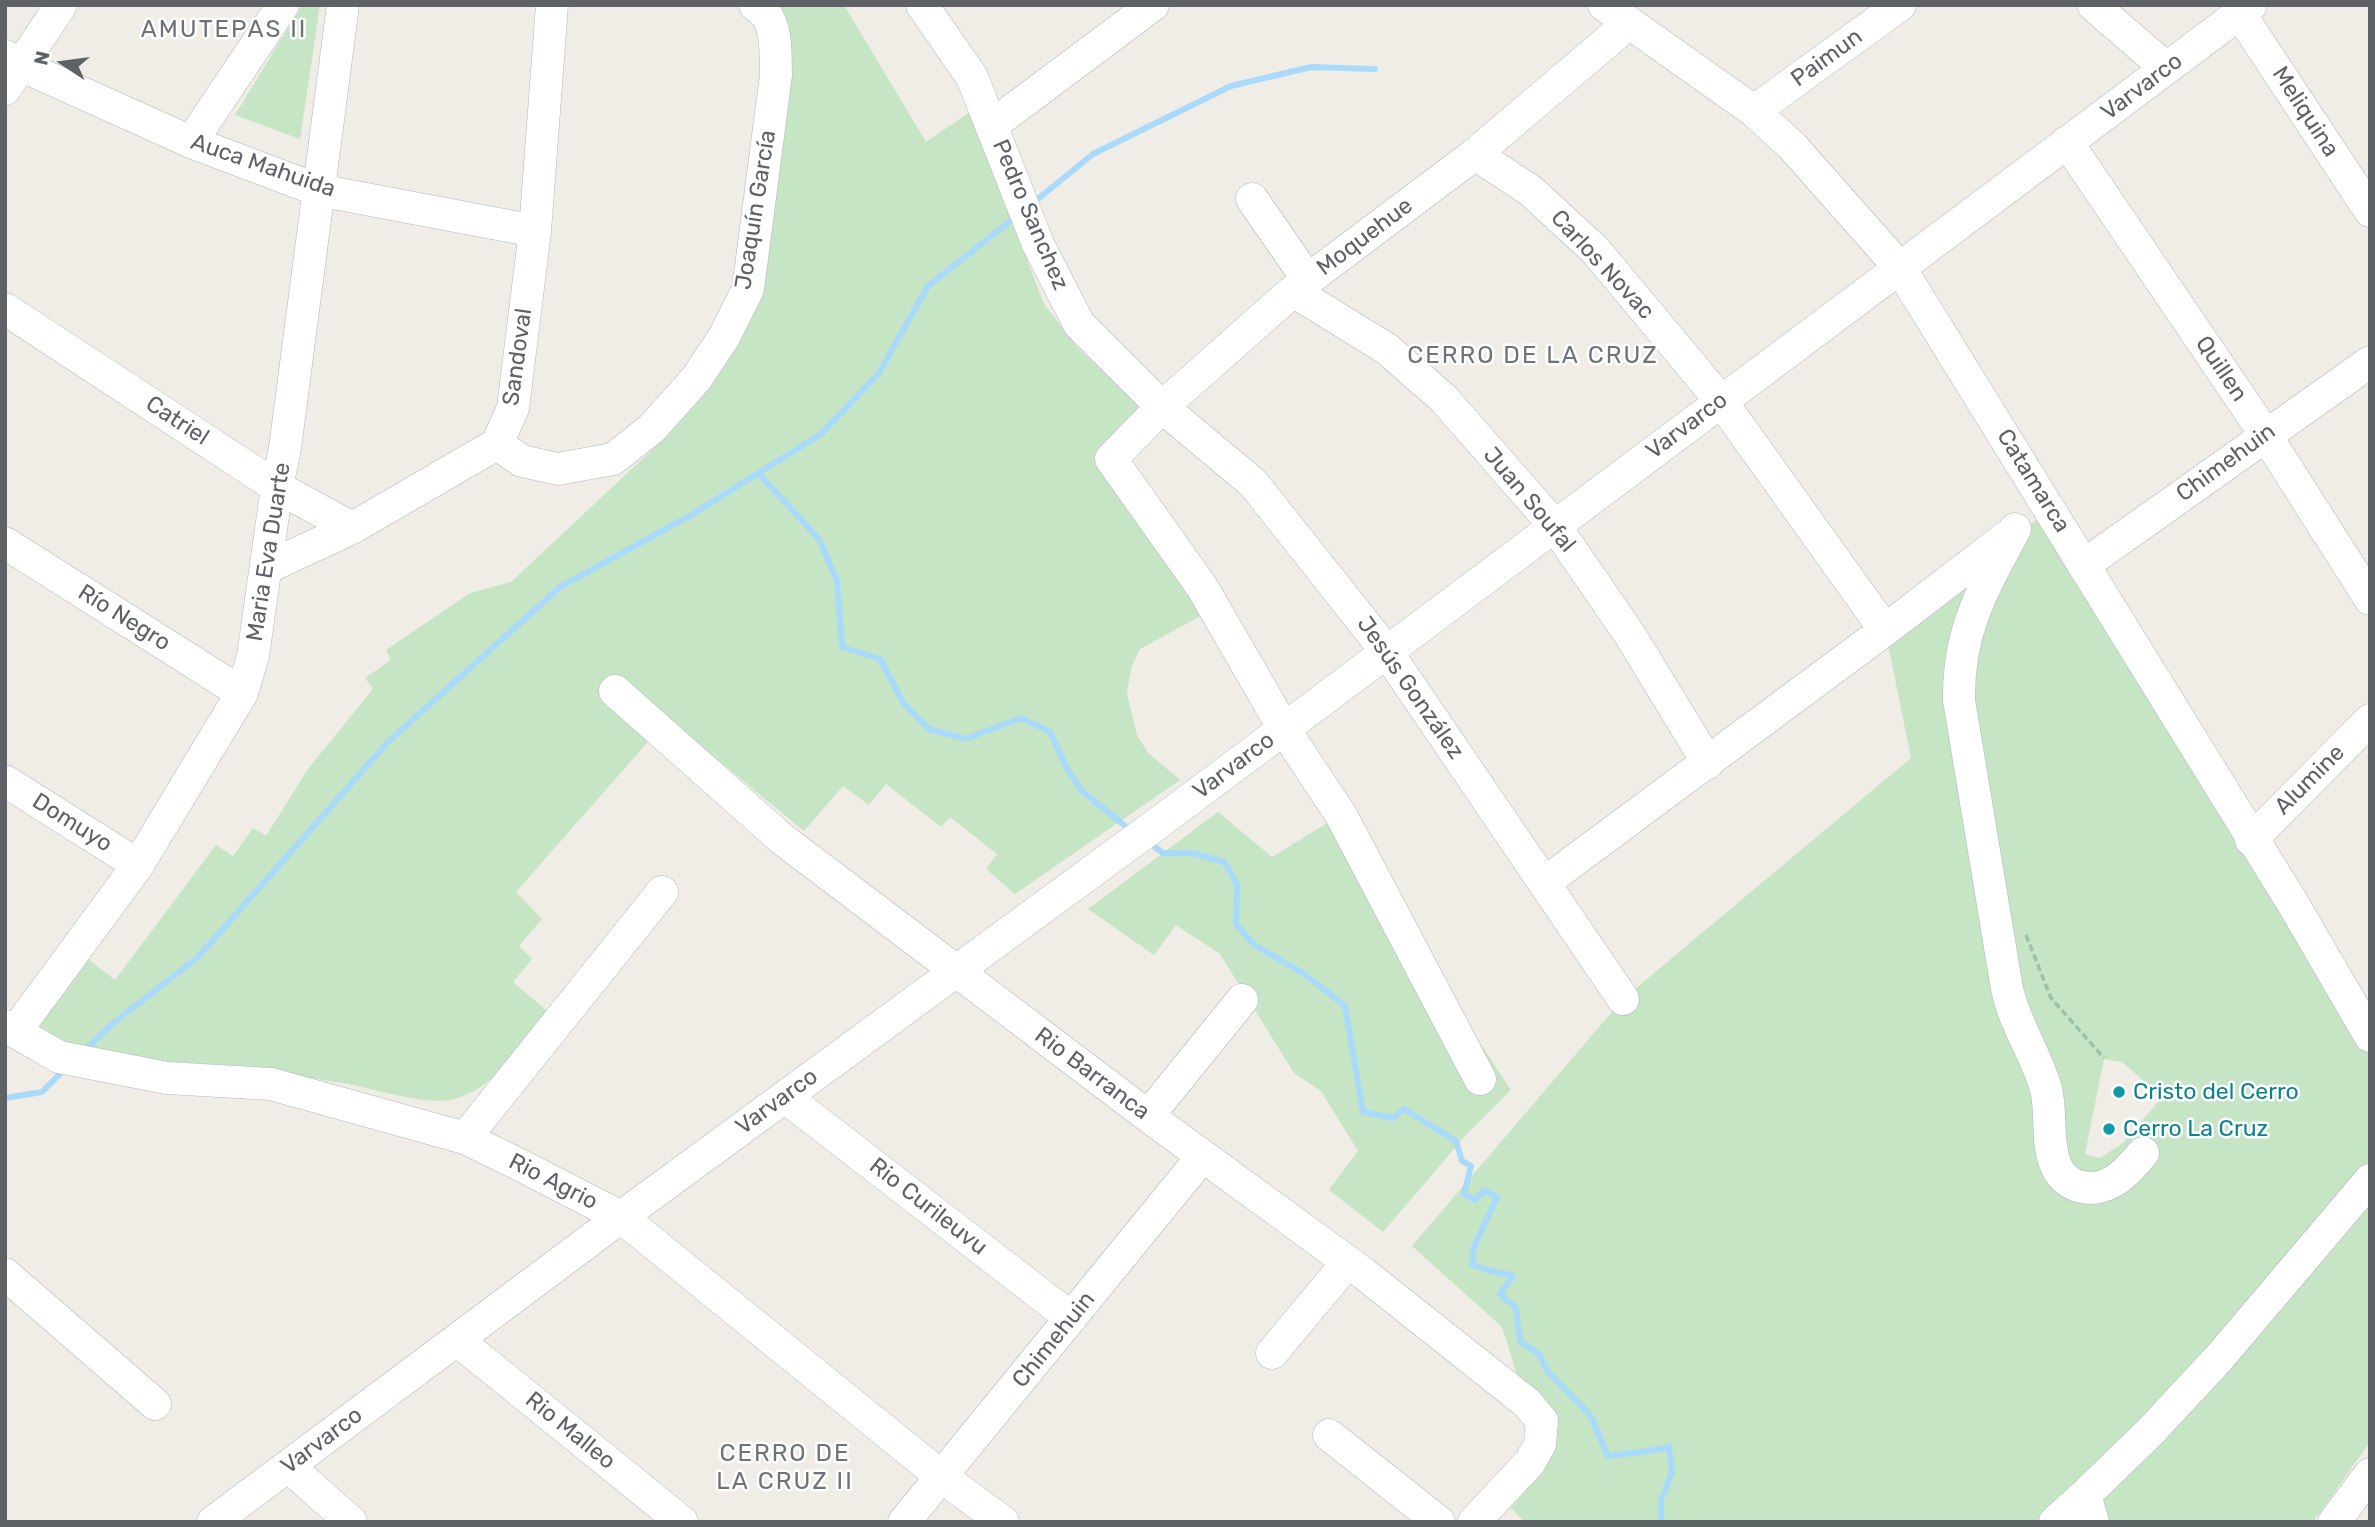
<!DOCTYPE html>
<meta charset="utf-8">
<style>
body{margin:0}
#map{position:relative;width:2375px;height:1527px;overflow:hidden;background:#efede6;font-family:Rubik,sans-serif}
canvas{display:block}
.frame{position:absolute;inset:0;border:7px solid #5e6166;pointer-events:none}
.north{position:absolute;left:28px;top:28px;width:70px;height:70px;-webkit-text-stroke:5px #fff;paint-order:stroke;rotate:283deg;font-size:19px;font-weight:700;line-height:28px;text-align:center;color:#5e6166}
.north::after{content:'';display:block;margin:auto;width:24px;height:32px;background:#5e6166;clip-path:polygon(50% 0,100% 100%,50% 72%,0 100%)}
</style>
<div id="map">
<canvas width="2375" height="1527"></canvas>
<div class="frame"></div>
<div class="north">N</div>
</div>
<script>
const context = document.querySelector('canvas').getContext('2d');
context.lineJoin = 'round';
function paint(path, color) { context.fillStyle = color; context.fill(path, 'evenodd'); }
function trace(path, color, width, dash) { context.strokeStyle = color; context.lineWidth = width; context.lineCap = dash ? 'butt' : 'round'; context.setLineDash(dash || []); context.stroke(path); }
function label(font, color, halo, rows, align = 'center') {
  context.font = font + ' Rubik,sans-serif'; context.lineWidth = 5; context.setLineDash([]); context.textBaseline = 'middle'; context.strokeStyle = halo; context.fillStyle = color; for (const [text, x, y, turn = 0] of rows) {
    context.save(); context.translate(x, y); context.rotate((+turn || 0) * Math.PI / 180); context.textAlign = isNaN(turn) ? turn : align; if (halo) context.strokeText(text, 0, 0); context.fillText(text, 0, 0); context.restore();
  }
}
paint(new Path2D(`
 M302 5H320L300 139 235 115Z
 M768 5H844L926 142 970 112 1044 304 1077 347 1146 412 1105 451 1204 614 1140 649 1131 668 1127 694 1137 735 1148 753 1180 780 1015 894 986 869 997 854 950 817 941 827 886 784 869 805 843 786 804 831 668 719 516 892 542 919 519 946 532 959 513 982 551 1014C524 1044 497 1085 458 1098 429 1108 374 1088 343 1083 271 1071 198 1072 126 1061 92 1055 57 1041 24 1032L83 955 115 980 216 845 233 856 253 828 266 836 308 769 373 689 365 678 391 660 386 650 470 593 511 582 651 451 675 425 740 332Z
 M2045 513 2370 1053V1442L2313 1522H1525L1511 1508C1527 1488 1569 1447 1553 1420 1544 1404 1528 1393 1519 1377 1511 1362 1509 1343 1501 1326L1412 1246 1623 999 1911 758 1887 639ZM2104 1059 2122 1062 2162 1097 2123 1143 2100 1158 2085 1154Z
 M1218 812 1272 857 1332 820 1511 1090 1466 1135 1383 1232 1329 1190 1358 1151 1321 1091 1294 1073 1220 954 1176 925 1154 955 1088 909Z`), '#c5e5c4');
trace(new Path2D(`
 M1034 202 1093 154 1231 86 1311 67 1375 69
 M758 473 819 539 837 581 842 647 880 659 904 704 929 729 965 739 1021 718 1050 732 1067 769 1082 791 1129 829
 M1151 844 1163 853H1192L1224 862 1237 884 1236 924 1254 945 1303 973 1345 1006 1363 1112 1393 1118 1404 1109 1456 1141 1462 1161 1471 1166 1464 1194 1475 1200 1485 1190 1497 1197 1474 1247 1472 1264C1485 1272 1498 1271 1513 1276L1500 1294 1516 1308 1520 1341 1540 1355 1547 1371 1590 1415 1608 1456 1649 1451 1669 1447 1672 1472 1661 1500V1522
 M85 1050 112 1024 198 957 388 742 560 587 693 514 821 434 879 373 928 286 1018 215
 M5 1098 42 1092 64 1070`), '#aadafb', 6);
const minor = new Path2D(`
 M922 5 972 77 1038 244 1079 324 1162 407 1253 483 1387 652 1623 999
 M1604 5 1754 111 1793 147 1900 268 2292 902 2370 1036
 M2093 5 2166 68
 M2240 14 2370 211
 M5 56 20 65 191 142 318 190 535 231
 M5 89 61 5
 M1754 111 1900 5
 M991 126 1153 5
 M191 142 283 5
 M2067 142 2265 434 2370 599
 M1475 154 1531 191 1595 250 1721 401 1885 630
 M1252 199 1308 280
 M1293 291 1387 349 1444 399 1555 526 1630 635 1708 763
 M5 309 277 487 352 528
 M497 444 522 461 558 469 613 459 651 429 696 379 724 337 748 289 776 75C775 50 779 19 755 5
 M2015 529C1983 589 1958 630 1959 700L2007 989C2015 1025 2036 1054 2046 1089 2052 1112 2046 1140 2055 1163 2063 1187 2090 1194 2112 1182 2124 1176 2134 1163 2143 1153
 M5 543 242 693
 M2084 565 2370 362
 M266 568 352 528 497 444 513 408 535 231 552 5
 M615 691 782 839 1148 1116 1363 1273 1527 1403 1542 1421 1540 1444 1530 1462 1474 1522
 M5 781 138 865
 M2251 840 2370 720
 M1544 883 1885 630 2005 538
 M5 1026 59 1057 167 1078 271 1084 465 1138 522 1166 621 1217 942 1477 1003 1522
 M15 1032 138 865 242 693 253 656 277 487 285 448 343 5
 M1480 1079 1341 815 1284 729 1202 587 1111 459 1162 407 1293 291 1475 154 1628 24
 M785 1097 1071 1318
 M1148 1116 1242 1000
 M465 1138 662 892
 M5 1274 155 1404
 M457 1340 682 1522
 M1272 1353 1348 1262
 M1329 1435 1439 1522
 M288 1466 351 1522
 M213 1522 621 1217 1165 818 2251 5
 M904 1522 1202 1157
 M2055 1522 2085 1495
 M2093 1522 2085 1495 2150 1432 2219 1358 2370 1180
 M2334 1522 2370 1474`);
trace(minor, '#b3b6ba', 33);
trace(new Path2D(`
 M2026 935 2051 998 2104 1058`), '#9cc3a7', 3.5, [7, 3.5]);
trace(minor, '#fff', 32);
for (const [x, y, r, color] of [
 [2119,1092,7,"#0f9aa8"],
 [2109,1129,7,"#0f9aa8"]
]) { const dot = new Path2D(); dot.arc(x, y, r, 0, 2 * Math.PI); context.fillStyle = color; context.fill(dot); trace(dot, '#fff', 2.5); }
label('23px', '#5e6166', '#fff', [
 ["Paimun",1827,58,-36],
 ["Varvarco",2142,87,-37],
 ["Meliquina",2305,112,57],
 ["Auca Mahuida",263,166,19],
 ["Joaquín García",756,210,-81],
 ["Pedro Sanchez",1030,215,67],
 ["Moquehue",1365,237,-37],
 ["Carlos Novac",1602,265,47],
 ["Sandoval",518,357,-82],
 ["Quillen",2221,369,56],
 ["Catriel",177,421,33],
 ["Varvarco",1687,426,-37],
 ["Chimehuin",2226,463,-36],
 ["Catamarca",2033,481,58],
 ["Juan Soufal",1529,500,50],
 ["Maria Eva Duarte",269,552,-81],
 ["Río Negro",124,618,32],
 ["Jesús González",1410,688,55],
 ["Varvarco",1234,766,-37],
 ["Alumine",2310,780,-45],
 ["Domuyo",72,823,32],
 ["Rio Barranca",1092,1074,37],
 ["Varvarco",777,1102,-36],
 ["Rio Agrio",553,1182,27],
 ["Rio Curileuvu",928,1207,38],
 ["Chimehuin",1054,1340,-51],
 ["Rio Malleo",570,1431,39],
 ["Varvarco",322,1441,-37]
]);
label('23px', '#0d838f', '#fff', [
 ["Cristo del Cerro",2133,1092],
 ["Cerro La Cruz",2123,1129]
], 'left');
context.letterSpacing = '2px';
label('24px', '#6f7377', '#fff', [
 ["AMUTEPAS II",224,30],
 ["CERRO DE LA CRUZ",1533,356],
 ["CERRO DE",785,1454],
 ["LA CRUZ II",785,1482]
]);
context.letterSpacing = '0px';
</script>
